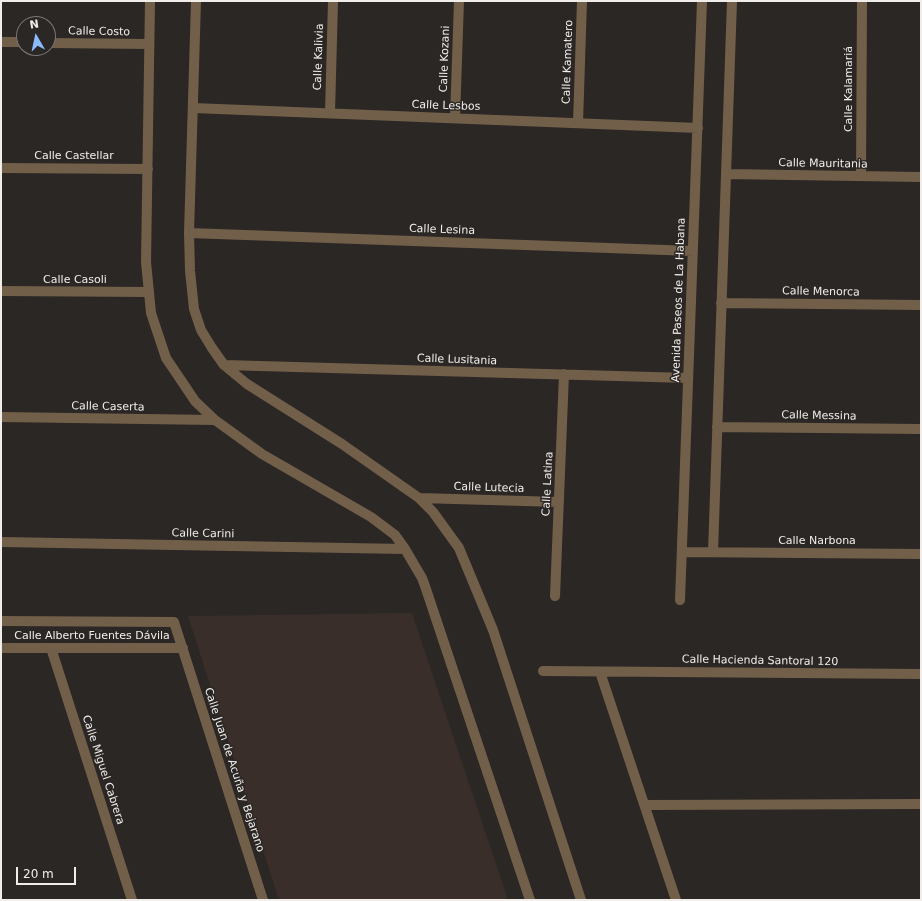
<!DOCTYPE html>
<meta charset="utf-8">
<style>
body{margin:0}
#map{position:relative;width:922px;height:901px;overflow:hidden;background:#2b2725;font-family:"DejaVu Sans",sans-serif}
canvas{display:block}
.frame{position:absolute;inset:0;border:2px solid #f0edeb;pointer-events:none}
.north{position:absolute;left:16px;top:16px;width:40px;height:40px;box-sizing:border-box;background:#2b2725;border:1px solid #7a7674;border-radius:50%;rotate:351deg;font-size:11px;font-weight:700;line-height:16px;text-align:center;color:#f0edeb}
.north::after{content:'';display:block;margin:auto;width:14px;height:18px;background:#8abafc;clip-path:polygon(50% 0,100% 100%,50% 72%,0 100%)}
.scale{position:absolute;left:16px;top:867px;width:60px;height:18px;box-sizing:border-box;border:2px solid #f0edeb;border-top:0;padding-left:5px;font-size:12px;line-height:14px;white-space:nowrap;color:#f0edeb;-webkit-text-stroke:3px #2b2725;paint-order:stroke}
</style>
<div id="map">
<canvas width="922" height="901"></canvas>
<div class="frame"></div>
<div class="north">N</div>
<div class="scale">20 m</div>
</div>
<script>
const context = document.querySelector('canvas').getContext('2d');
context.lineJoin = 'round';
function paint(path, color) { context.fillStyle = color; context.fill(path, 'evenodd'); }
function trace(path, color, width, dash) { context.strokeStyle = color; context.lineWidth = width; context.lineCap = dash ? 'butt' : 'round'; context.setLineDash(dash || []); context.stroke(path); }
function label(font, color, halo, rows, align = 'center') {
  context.font = font + ' "DejaVu Sans",sans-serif'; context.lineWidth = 3; context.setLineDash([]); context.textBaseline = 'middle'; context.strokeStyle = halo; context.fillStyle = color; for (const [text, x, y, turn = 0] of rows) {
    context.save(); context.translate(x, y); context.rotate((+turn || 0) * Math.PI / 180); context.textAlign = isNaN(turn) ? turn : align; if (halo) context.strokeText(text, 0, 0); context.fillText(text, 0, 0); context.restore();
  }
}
paint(new Path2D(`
 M412 613 508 900H279L188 616Z`), '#392e2a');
trace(new Path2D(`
 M150 1 146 262 151 313 166 358 195 401 215 420 262 454 371 517 395 535 405 549 422 578 425 586 530 900
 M196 1 189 233 190 271 194 309 201 330 212 348 224 365 247 384 342 444 419 498 433 512 459 548 493 630 581 900
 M1 42H24
 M48 43 149 44
 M193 108 698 128
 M330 113 333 1
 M455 118 459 1
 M578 123 582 1
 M1 168 148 169
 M726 174 921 177
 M861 176 862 1
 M189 233 693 251
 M1 291 148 292
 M721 303 921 305
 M224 365 688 378
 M1 417 215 420
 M717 427 921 429
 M419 498 559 502
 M1 542 405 549
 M682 552 921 554
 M713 552 732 1
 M555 596 564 374
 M680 600 702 1
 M1 621 174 622 263 900
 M1 648H183
 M51 648 132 900
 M543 671 921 674
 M600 672 676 900
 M645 805 921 804`), '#725f49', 10);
label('11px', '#f0edeb', '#2b2725', [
 ["Calle Costo",99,32,1],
 ["Calle Kalivia",319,57,-88],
 ["Calle Kozani",445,59,-88],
 ["Calle Kamatero",568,62,-88],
 ["Calle Kalamariá",849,89,-90],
 ["Calle Lesbos",446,106,2],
 ["Calle Castellar",74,156],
 ["Calle Mauritania",823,164,1],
 ["Calle Lesina",442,230,2],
 ["Calle Casoli",75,280],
 ["Calle Menorca",821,292,1],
 ["Avenida Paseos de La Habana",679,300,-88],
 ["Calle Lusitania",457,360,2],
 ["Calle Caserta",108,407,1],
 ["Calle Messina",819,416,1],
 ["Calle Latina",548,484,-87],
 ["Calle Lutecia",489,488,2],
 ["Calle Carini",203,534,1],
 ["Calle Narbona",817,541],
 ["Calle Alberto Fuentes Dávila",92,636],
 ["Calle Hacienda Santoral 120",760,661,1],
 ["Calle Miguel Cabrera",103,770,72],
 ["Calle Juan de Acuña y Bejarano",234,770,72]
]);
</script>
